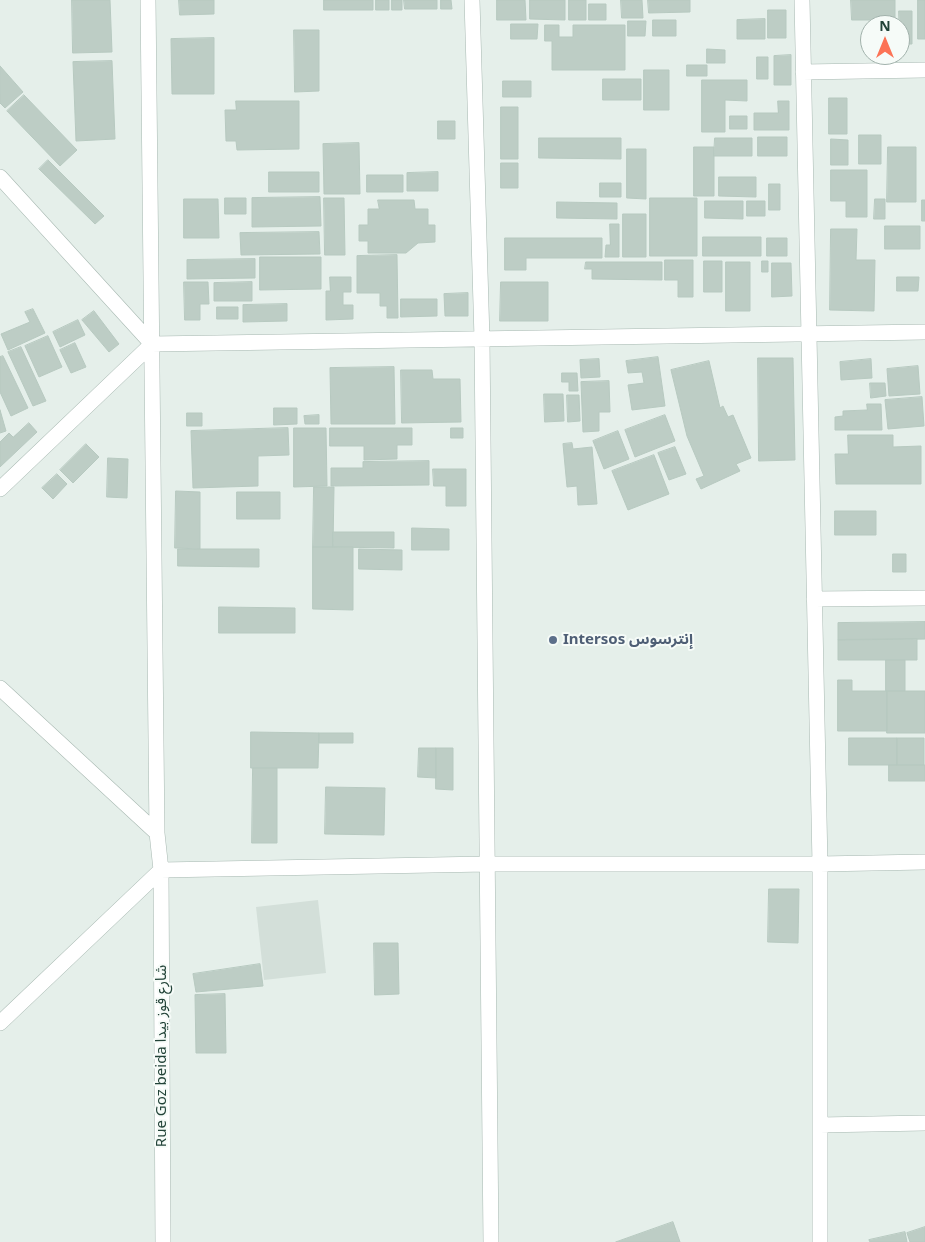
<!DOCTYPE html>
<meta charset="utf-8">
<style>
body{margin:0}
#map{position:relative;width:925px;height:1242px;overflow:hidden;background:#e5efea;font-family:"Noto Sans",sans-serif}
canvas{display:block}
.north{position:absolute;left:860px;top:15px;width:50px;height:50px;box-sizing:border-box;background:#f6fbf8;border:1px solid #a1b1ab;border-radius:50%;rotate:0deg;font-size:14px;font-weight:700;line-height:20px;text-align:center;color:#224338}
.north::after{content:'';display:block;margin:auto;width:18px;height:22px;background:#fc7356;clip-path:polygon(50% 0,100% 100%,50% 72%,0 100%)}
</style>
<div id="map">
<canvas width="925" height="1242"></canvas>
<div class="north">N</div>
</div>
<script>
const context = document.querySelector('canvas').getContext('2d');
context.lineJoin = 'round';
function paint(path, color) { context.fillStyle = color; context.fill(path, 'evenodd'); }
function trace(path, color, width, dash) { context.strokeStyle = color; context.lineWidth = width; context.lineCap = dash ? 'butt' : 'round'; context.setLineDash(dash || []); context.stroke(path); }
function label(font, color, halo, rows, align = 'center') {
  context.font = font + ' "Noto Sans","Noto Sans Arabic",sans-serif'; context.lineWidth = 4; context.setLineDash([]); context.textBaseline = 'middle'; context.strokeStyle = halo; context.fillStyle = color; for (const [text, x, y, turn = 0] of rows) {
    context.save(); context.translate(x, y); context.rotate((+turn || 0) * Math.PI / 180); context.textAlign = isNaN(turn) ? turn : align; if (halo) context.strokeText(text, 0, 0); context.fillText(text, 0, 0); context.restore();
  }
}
paint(new Path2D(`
 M318 900 326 973 264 980 256 907Z`), '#d3dfd9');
const building = new Path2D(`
 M72 0H110L112 52 73 53Z
 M179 0H214V14L180 15Z
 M324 0H373V10H324Z
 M376 0H389V10H376Z
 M392 0H402V10H392Z
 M404 0H437V9H405Z
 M441 0H451L452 9H441Z
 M497 0H525L526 20H497Z
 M530 0H565V20L530 19Z
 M569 0H586V20H569Z
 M621 0H642L643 18H622Z
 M648 0H690V12L649 13Z
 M851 0H895V20H852Z
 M918 0H925V39H918Z
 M589 4H606V20H589Z
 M768 10H786V38H768Z
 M899 11H912V44H900Z
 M765 19V39H737V20Z
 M653 20H676V36H653Z
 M628 21H646L645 36H628Z
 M511 24H538L537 39H511Z
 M545 25H559V37H573V25H625V70H552V41H545Z
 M294 30H319V91L295 92Z
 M214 38V94H172L171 39Z
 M707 49 725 50V63H707Z
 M791 55V85H774V56Z
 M757 57H768V79H757Z
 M112 61 115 139 76 141 73 62Z
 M687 65H707V76H687Z
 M0 66 23 92 5 108 0 103Z
 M644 70H669V110H644Z
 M603 79H641V100H603Z
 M702 80H747V101L725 100V132H702Z
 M503 81H531V97H503Z
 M24 95 77 150 60 166 7 111Z
 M829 98H847V134H829Z
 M236 101H299V149L237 150 236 141H226L225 110H236Z
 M778 101H789V130H754V113H778Z
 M501 107H518V159H501Z
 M730 116H747V129H730Z
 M438 121H455V139H438Z
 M859 135H881V164H859Z
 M758 137H787V156H758Z
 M539 138H621V159L539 158Z
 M715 138H752V156H714Z
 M831 139 848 140V165H831Z
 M359 143 360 194H324L323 144Z
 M694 147H714V196H694Z
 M888 147H916V202H887Z
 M627 149H646V199L627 198Z
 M48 160 104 216 95 224 39 169Z
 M501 163H518V188H501Z
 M831 170H867V217H846V201H831Z
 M269 172H319V192H269Z
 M438 172V191H407V173Z
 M367 175H403V192H367Z
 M719 177H756V197L719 196Z
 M600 183H621V197H600Z
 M769 184H780V210H769Z
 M320 197 321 226 252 227V198Z
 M225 198H246V214H225Z
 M324 198H344L345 255H325Z
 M650 198H697V256H650Z
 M184 199H218L219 238H184Z
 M875 199H885V219H874Z
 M378 200H414L415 209H428V225H435V242L418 243 406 253H368V241H359V225H368V209H379Z
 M922 200H925V221H922Z
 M705 201H743V219L705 218Z
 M747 201H765V216H747Z
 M557 202 617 203V219L557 218Z
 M623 214H646V257H623Z
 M610 224H619V257H605L606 245H610Z
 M885 226H920V249H885Z
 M831 229H857L856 260H875L874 311 830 310Z
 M319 232 320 254 241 255 240 233Z
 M703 237H761V256H703Z
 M505 238H602V258H526V270H505Z
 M767 238H787V256H767Z
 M397 255 398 318H387V306H380V293H357V256Z
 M260 257H321V289L260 290Z
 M255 259V278L187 279V260Z
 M665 260H693V297H678V280H665Z
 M704 261H722V292H704Z
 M762 261H768V272H762Z
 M586 262H662V280L592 279V269H585Z
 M726 262H750V311H726Z
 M772 263H791L792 296 772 297Z
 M330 277H351V292H343V305H353V319L326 320V291H330Z
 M897 277H919L918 291H897Z
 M184 282H208L209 304H200V320H185Z
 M252 282V301H214V283Z
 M501 282H548V321H500Z
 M468 293V316H445L444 294Z
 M401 299H437V316L401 317Z
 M287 304V321L243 322V305Z
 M217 307H238V319H217Z
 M33 309 45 333 8 350 1 334 30 322 25 312Z
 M94 311 119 344 109 352 82 320Z
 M78 320 85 335 60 347 53 332Z
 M48 336 62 367 39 377 25 346Z
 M75 343 86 367 71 373 60 350Z
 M21 347 46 401 33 406 8 352Z
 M3 356 28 408 11 416 0 392V357Z
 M658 357 665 406 632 410 628 385 644 383 642 372 628 373 626 361Z
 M758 358H793L795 460 759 461Z
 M599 359 600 377 581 378 580 360Z
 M871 359 872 378 841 380 840 362Z
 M709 361 720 408 723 406 728 417 733 415 751 458 736 464 740 471 701 489 696 479 704 476 687 436 671 370Z
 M918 366 920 394 889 396 887 369Z
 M394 367 395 424H331L330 368Z
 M401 370H432L433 379H460L461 422 402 423Z
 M562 373H577L578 391H569V382H562Z
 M609 381 610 412H599V431L583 432 581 382Z
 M870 383H885L886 396 871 398Z
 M544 394H563L564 421 545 422Z
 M567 395H579L580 421 568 422Z
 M922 397 924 426 888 429 885 400Z
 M867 404H881L882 430H835V417L843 416V411L867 410Z
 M274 408H297V424L274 425Z
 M0 410 6 431 0 433Z
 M187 413H202V426H187Z
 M319 415V424H305L304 416Z
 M665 415 675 441 635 457 625 430Z
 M29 423 37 432 0 467V442L9 433 13 437Z
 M288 428 289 455 258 456V486L193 488 191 431Z
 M294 428H326L327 486 294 487Z
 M330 428H412V445H397V459L364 460V446H330Z
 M451 428H463V438H451Z
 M618 431 629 459 604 469 593 441Z
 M848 435H893V447L921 446V484H836L835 454H848Z
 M572 443 573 449 592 447 597 504 578 505 577 486 567 487 563 444Z
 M86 444 99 457 73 483 60 470Z
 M675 447 686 474 669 480 658 453Z
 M654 455 669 494 628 510 612 471Z
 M108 458 128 459 127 498 107 497Z
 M429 461V485L331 486V468H363V462Z
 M433 469H466V506H446V486H434Z
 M57 474 67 484 53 499 42 488Z
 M314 487H334L333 547H313Z
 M176 491 200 492V549L175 548Z
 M237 492H280V519H237Z
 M835 511H876V535H835Z
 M412 528 449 529V550H412Z
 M333 532H394V548L333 547Z
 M313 547H353V610L313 609Z
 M178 549H259V567L178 566Z
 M359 549 402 550V570L359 569Z
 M893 554H906V572H893Z
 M219 607 295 608V633H219Z
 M925 622V639L838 640V623Z
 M917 639V660H838V640Z
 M886 660H905V691H886Z
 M838 680H852V691H887V731H838Z
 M887 691H925V733H887Z
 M251 732 319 733 318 768H251Z
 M319 733H353V743H319Z
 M849 738H897V765H849Z
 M897 738H924V765H897Z
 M419 748H436V778L418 777Z
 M436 748H453V790L436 789Z
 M889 765H925V781H889Z
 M253 768H277V843H252Z
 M326 787 385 788 384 835 325 834Z
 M769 889H799L798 943 768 942Z
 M374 943H398L399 994 375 995Z
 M260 964 263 986 196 992 193 974Z
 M225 994 226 1053H196L195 995Z
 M673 1222 680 1242H616Z
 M925 1227V1242H910L907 1233Z
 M905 1232 907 1242H870L869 1240Z`);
paint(building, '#bdcdc5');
trace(building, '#b7c9c0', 1);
const minor = new Path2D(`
 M148 0 157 833 161 870 163 1242
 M472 0 482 339 491 1242
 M802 0 820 864V1242
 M803 72 925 70
 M0 177 152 344
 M0 489 152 344 925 332
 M814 599 925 598
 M0 688 157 833
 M0 1023 161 870 487 864H820L925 862
 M820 1125 925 1123`);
trace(minor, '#a7b8b1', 16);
trace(minor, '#fff', 15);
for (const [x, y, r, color] of [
 [553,640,5,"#5c6f8a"]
]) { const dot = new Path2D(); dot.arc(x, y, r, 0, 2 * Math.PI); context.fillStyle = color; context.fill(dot); trace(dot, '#f6fbf8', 2); }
label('bold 15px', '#4e5e75', '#f6fbf8', [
 ["Intersos إنترسوس",563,640]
], 'left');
label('15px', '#224338', '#f6fbf8', [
 ["Rue Goz beida شارع قوز بيدا",162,1056,-90]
]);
</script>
